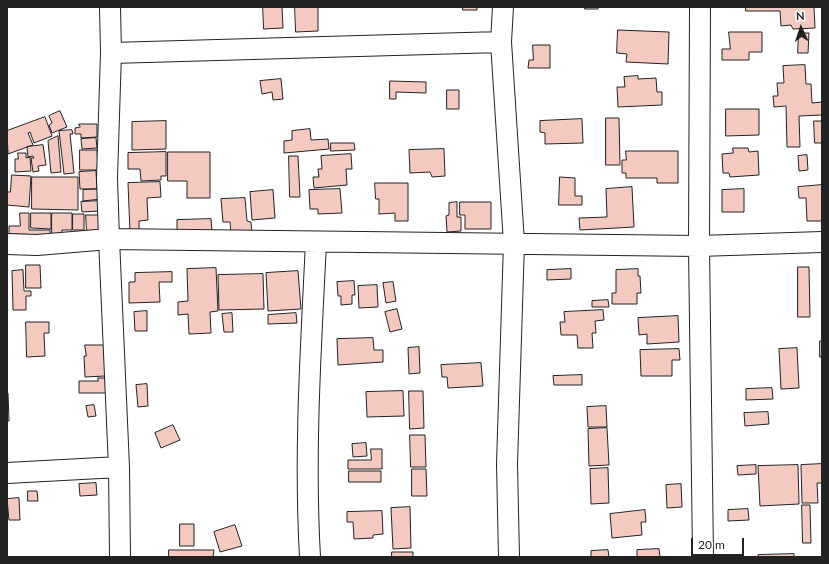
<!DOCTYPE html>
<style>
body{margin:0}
#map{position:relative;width:829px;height:564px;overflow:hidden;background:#fff;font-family:Lato,sans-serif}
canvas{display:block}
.frame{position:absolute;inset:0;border:8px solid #222;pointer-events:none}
.north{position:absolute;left:781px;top:8px;width:40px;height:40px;-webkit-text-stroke:3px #fff;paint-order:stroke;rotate:357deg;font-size:11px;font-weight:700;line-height:16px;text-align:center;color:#222}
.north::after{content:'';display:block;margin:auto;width:14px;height:18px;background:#222;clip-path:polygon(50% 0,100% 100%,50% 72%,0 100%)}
.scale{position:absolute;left:691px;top:538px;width:53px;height:18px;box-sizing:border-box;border:2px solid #222;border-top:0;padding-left:5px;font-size:12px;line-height:14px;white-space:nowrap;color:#222;-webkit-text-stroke:3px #fff;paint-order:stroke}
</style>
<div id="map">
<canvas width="829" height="564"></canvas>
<div class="frame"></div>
<div class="north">N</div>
<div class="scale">20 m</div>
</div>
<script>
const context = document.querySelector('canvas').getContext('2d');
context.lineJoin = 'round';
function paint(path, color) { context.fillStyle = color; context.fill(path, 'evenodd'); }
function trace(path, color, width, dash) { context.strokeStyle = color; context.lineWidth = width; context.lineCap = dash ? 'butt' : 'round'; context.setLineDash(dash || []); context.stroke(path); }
const building = new Path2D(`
 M263 7H282L283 28 264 29Z
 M295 7H318V31L296 32Z
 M463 7H477V10H463Z
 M585 7H598V9H585Z
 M746 7H814L815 28 793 29 791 25 781 26 780 11H746Z
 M618 30 669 32 668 64 626 62 627 54 617 53Z
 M729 32H762V52H749V60H722V49H730Z
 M799 33H809L808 53H798Z
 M533 45H550V68H528L529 60H533Z
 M805 65 806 84H811L812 103 822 102V115L799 116 800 147H787L786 106 774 107 773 96H778L777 83H784L783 66Z
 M638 76V79L656 78 657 92H662V105L618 107 617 87H625L624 77Z
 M281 79 283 99 273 100 272 92 262 94 260 81Z
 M390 81 426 82V93L396 92V99H390Z
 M447 90H459V109H447Z
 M726 109H759V135L726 136Z
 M60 111 67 127 52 133 49 125 52 123 49 116Z
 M45 117 52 136 34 143 30 132 28 133 33 145 8 154 7 131Z
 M606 118H619L620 165H606Z
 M582 119 583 143 545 144V133L540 132V121Z
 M166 121V149L132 150V122Z
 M814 121H822V143H815Z
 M79 124H97V137L81 138V134H75V128L80 127Z
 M310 129 311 140 328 139 329 149 284 153V141L292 140V131Z
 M72 130 73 134H70L74 173 64 174 59 131Z
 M58 136 61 172 51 173 48 141Z
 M96 138 97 148 82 149 81 139Z
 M331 143H354L355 150 331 151Z
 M43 145 46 165 38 166 39 171 33 172 31 158H34L33 156 28 157 27 147Z
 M733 148H748L749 152 758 151 759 175 730 177 729 173H723L722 154 733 153Z
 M444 149 445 176 432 177 430 172 410 173 409 150Z
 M80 150H97L98 170H80Z
 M626 151H678V183H657V178H626V173H622V160H626Z
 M166 152V176H161V180L141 181 140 169H128V153Z
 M168 152H210V198H187V181H168Z
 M18 153H26V158L30 157 31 171 15 172V159H18Z
 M351 154 352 169H346L347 185 314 188 313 177H319L318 169H322L321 156Z
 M807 155 808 170 799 171 798 156Z
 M289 156H298L300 197H290Z
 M96 171 97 189H80L79 172Z
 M12 175 31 176 29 207 7 205V192H10Z
 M32 177H78V210L32 209Z
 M560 177 575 178V196H582V205H559Z
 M160 182 161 197 147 198 148 220 139 221V232H130L128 183Z
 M375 183H408V221H395V213L379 214V199H376Z
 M822 185V221H807L806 198H799L798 187Z
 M632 187 634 227 580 230 579 218 607 217 606 189Z
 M100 189 101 199 83 201V190Z
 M340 189 342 213 318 214V209H310L309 190Z
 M744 189V212H722V190Z
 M273 190 275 218 252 220 250 192Z
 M245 198 247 221 251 222 252 232 231 234 230 222H223L221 199Z
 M99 201V211L82 212 81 202Z
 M457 202V217H461V231L447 232 446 216 449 215V203Z
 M460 202H491V229H465V215H460Z
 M20 213H29V230H50V235L9 234V226H20Z
 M31 213H51V229L31 228Z
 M52 213H72V230H62V234H52Z
 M73 214H84V230H73Z
 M86 215H101L105 232H87Z
 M211 219 212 231 177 233V220Z
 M26 265H40L41 288H26Z
 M798 267H809L810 317H798Z
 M216 268 218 311 210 312 211 333 189 334 188 314 178 315V302L188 301 187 269Z
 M571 269V279L547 280V270Z
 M638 269V276H640L641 293H637V304H612V293H616V270Z
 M23 270 24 291H31V296H26V310H13L12 271Z
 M298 271 301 309 268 311 266 273Z
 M172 272V282H159L160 302 129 303V282H135V273Z
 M263 274 264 309 219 310 218 275Z
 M354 281 355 295H352V304L341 305V296H338L337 282Z
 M393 282 396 301 386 303 383 283Z
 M377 285 378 307 359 308 358 286Z
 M608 300 609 307H592V301Z
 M397 309 402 329 390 332 385 312Z
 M603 310 604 320 595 321 596 333H592L593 348H578L577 335H561L560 322H565L564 312Z
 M147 311V331H135L134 312Z
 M232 313 233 332H224L222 314Z
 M296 313 297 323 268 324V315Z
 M678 316 679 342 647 344V334L639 335 638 318Z
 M26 322H49V333H44L45 356 27 357Z
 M373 338 374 350H383V362L338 365 337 339Z
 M820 341H822V357H820Z
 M85 345H104L105 376 85 377 84 356H86Z
 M419 347 420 373 409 374 408 348Z
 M797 348 799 388 781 389 779 349Z
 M679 349 680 360H672V376H641L640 350Z
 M481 363 483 386 448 388 447 377H442L441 365Z
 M582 375V385H554L553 376Z
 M98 378H106V393H79V381H98Z
 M147 384 148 406 138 407 136 385Z
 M772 388 773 399 746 400V389Z
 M403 391 404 416 367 417 366 392Z
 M409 391H423L424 428 410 429Z
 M7 393H8L9 421H7Z
 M94 405 96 416 88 417 86 406Z
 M606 406 607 427H588L587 407Z
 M768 412 769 424 745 426 744 413Z
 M173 425 180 440 161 448 155 433Z
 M607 428 609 465 589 466 588 429Z
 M410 435H425L426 467H411Z
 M366 443 367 456 353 457 352 444Z
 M371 449H382V469H348V460H371Z
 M822 464V483H817L818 503H802L801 465Z
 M756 465V474L738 475 737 466Z
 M798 465 799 504 760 506 758 466Z
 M608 468 609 503 591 504 590 469Z
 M412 469H426L427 496H412Z
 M349 471H381V482H349Z
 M96 483 97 495 80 496 79 484Z
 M681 484 682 507 667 508 666 485Z
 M28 491H37L38 501H28Z
 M19 498 20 520H9L7 499Z
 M802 505H810L811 543H803Z
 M410 507 411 548 393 549 391 508Z
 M748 509 749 520 728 521V510Z
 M645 510 646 522H641L642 535 612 538 610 514Z
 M382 511 383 534 373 535V538L354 539 353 522H347V512Z
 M180 524H194V546H180Z
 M235 525 242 546 220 552 214 532Z
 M659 549 660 557H637V550Z
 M169 550H214L213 557H169Z
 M608 550 609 557H591V551Z
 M392 552H413V557H392Z
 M794 554V557H758V555Z`);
paint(building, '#f3c9c0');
trace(building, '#222', 1);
const minor = new Path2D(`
 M110 7 111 53 107 178 109 239 119 467 120 557
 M503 7 501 42 514 243 507 464 509 557
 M700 7 699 246 703 557
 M111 53 501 42
 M7 244 37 245 109 239 699 246 822 242
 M7 473 119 467
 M310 557C304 452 311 347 316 242`);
trace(minor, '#222', 22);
trace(minor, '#fff', 20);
</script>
